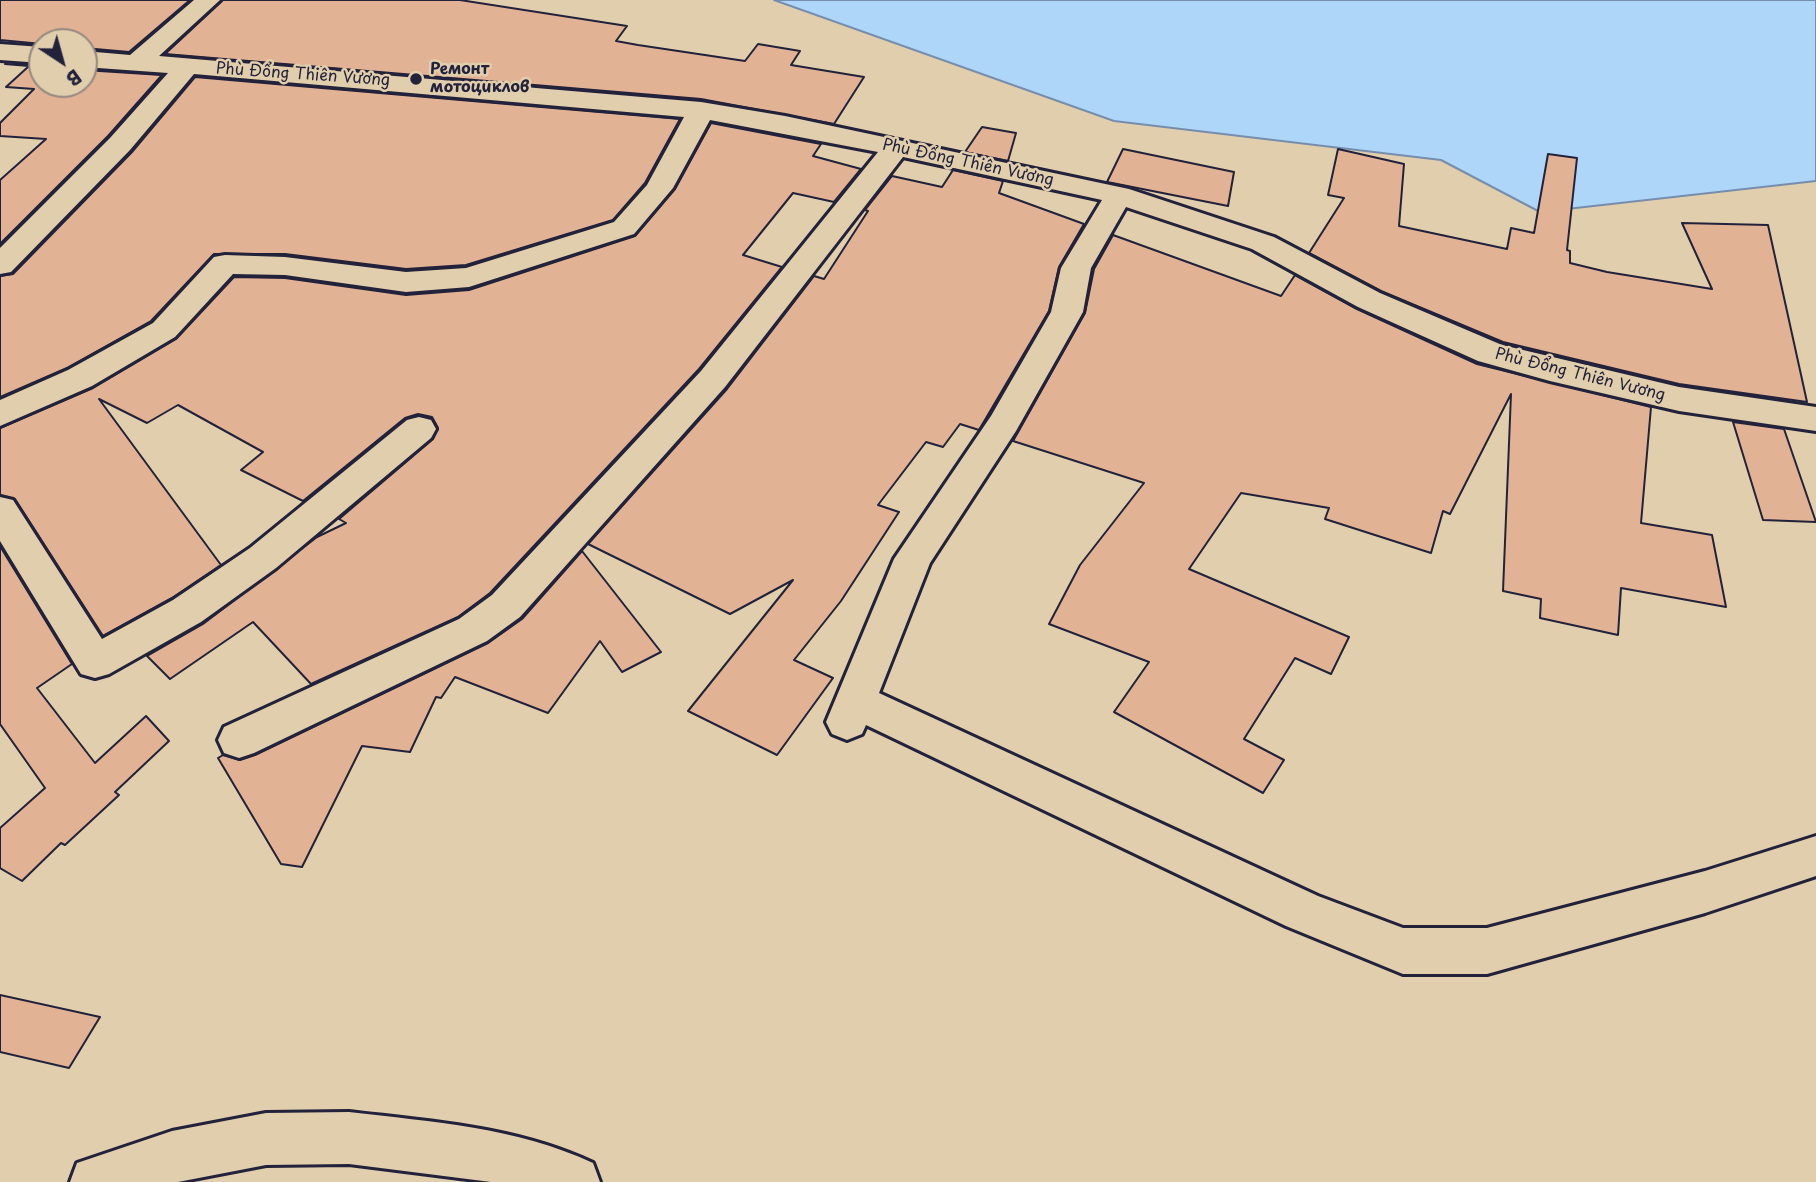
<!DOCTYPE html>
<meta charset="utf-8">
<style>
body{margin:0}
#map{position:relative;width:1816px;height:1182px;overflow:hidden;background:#e1ceac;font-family:"Playpen Sans",sans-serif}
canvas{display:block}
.north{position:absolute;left:28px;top:28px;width:70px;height:70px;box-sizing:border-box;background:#e1ceac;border:2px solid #95897f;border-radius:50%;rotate:144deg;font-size:19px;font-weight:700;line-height:28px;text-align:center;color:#22223b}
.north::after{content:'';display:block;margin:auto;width:24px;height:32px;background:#22223b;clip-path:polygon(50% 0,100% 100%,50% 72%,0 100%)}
</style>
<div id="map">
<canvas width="1816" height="1182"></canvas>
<div class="north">B</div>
</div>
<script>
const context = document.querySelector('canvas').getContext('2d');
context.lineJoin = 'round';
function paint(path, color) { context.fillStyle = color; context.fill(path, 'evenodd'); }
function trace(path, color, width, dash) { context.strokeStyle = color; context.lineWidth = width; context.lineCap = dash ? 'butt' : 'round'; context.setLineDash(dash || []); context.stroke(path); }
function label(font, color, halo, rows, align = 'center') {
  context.font = font + ' "Playpen Sans",sans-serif'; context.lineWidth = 5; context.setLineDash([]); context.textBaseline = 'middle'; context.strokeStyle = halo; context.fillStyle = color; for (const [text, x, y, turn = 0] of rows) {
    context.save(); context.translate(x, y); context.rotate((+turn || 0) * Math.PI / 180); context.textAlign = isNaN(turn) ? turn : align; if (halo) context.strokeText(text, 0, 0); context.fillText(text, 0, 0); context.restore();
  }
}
const water = new Path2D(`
 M774 0H1816V181L1540 212 1441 160 1114 121Z`);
paint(water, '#aed6f8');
trace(water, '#768eac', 2);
const building = new Path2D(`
 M0 0H190L129 52 84 48V42L42 44 0 40Z
 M223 0H460L627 26 616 41 638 45 745 61 758 44 800 51 791 65 864 77 834 124 701 99 165 54Z
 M5 64 42 66V84H84V70L162 75 108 136 0 244V180L46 139 0 136V123L34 89 6 87 29 66Z
 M195 77 680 119 645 183 613 220 466 265 406 269 285 254H214L151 321 67 368 0 397V276L13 274 132 152Z
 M711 123 821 144 813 156 861 169 834 202 793 193 743 255 782 267 699 369 490 593 458 617 311 684 253 622 170 679 147 656 203 624 317 537 346 523 339 519 433 439 438 428 432 417 418 414 405 418 303 501 241 470 263 452 178 405 147 423 99 399 221 565 172 598 103 636 15 499 0 495V428L93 388 176 339 234 277 285 278 406 295 469 290 635 236 675 189Z
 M982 127 1016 133 1008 161 965 152Z
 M1123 149 1234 172 1228 206 1107 182Z
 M1338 149 1404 164 1399 226 1507 249 1511 228 1534 233 1548 154 1577 158 1567 250 1570 251V263L1607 272 1712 289 1682 223 1768 225 1807 402 1679 384 1503 342 1381 291 1309 253 1344 198 1328 195Z
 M953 170 1003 181 999 193 1084 224 1059 267 1049 311 979 430 960 424 943 447 926 442 878 505 899 512 841 601 794 660 833 678 777 755 688 711 793 580 730 614 588 544 727 389 814 276 824 279 868 211 865 210 892 176 942 187Z
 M1113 235 1281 296 1295 275 1357 309 1477 364 1651 407 1641 523 1712 535 1726 607 1621 588 1618 635 1540 618 1541 599 1503 591 1511 394 1450 514 1443 511 1431 553 1325 519 1329 508 1241 493 1189 569 1349 637 1331 674 1295 658 1244 739 1284 760 1263 793 1114 712 1149 662 1049 624 1080 565 1144 483 1013 441 1085 313 1094 269Z
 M1733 422 1784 429 1816 522 1763 520Z
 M0 546 72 664 37 688 95 763 146 716 169 741 115 792 119 795 65 845 61 843 22 881 0 868V828L45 788 0 724Z
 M582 551 661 652 622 672 600 641 548 713 455 677 441 698 436 697 410 752 362 746 302 867 281 864 218 758 223 755 240 760 255 755 488 643 522 619Z
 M0 995 100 1017 69 1068 0 1052Z`);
paint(building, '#e1b294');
trace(building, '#22223b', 2);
const street = new Path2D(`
 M194 0H220L159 56 701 102 785 116 1129 189 1274 237 1380 293 1502 345 1679 387 1816 407V431L1679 411 1550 381 1478 361 1358 307 1252 249 1126 207 1091 268 1083 312 1016 431 930 563 879 693 1318 896 1403 928H1487L1705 871 1816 836V876L1705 913 1487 974H1403L1286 926 866 725 862 734 847 740 832 734 826 722 894 559 991 416 1051 312 1061 268 1102 200 903 157 725 387 520 617 487 641 254 753 239 758 224 753 218 740 224 727 459 619 492 595 701 371 878 152 710 120 673 188 634 234 469 287 406 292 285 275 233 274 175 337 92 386 0 426V400L68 370 153 323 214 257 225 255 285 257 406 272 466 268 614 222 647 185 684 117 194 74 130 150 11 272 0 274V248L110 138 168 73 84 67V51L130 55Z
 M0 44 42 47V63L0 60Z
 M419 417 431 420 436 429 431 438 276 568 201 622 109 674 95 678 81 674 0 541V497L13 500 102 639 173 600 250 548 407 420Z
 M349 1112C433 1122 516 1127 593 1163L600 1182H491L349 1164 266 1165 178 1182H70L77 1163 172 1131 266 1113Z`);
trace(street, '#22223b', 6);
paint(street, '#e1ceac');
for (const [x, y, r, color] of [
 [416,79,7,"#22223b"]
]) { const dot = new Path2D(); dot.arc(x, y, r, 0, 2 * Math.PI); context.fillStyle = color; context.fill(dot); trace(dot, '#e1ceac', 2.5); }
label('bold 16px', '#22223b', '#e1ceac', [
 ["Ремонт",430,70],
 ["мотоциклов",430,88]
], 'left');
label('16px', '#22223b', '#e1ceac', [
 ["Phù Đổng Thiên Vương",303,75,4],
 ["Phù Đổng Thiên Vương",968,163,12],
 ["Phù Đổng Thiên Vương",1580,375,14]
]);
</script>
